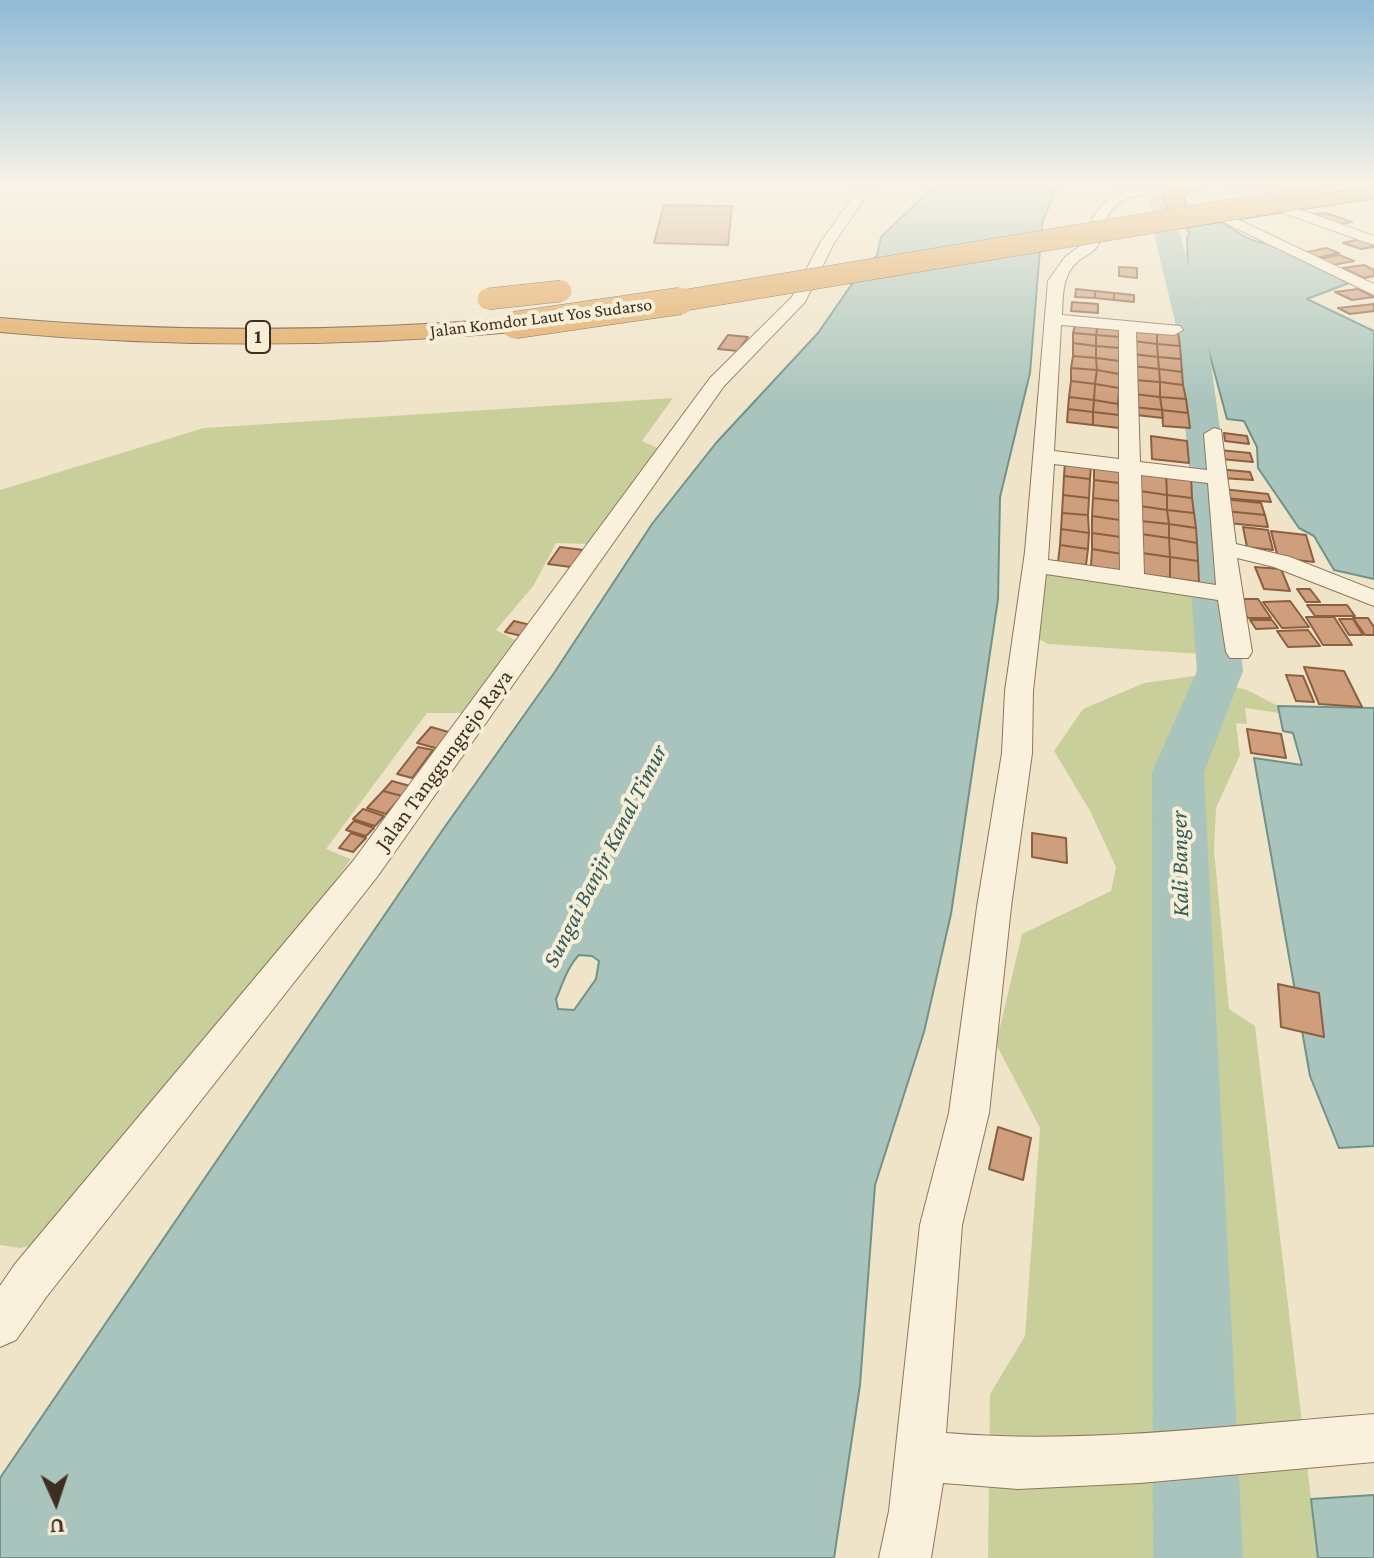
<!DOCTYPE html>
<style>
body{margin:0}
#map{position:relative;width:1374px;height:1558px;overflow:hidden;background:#f0e4c8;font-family:"Crimson Pro",serif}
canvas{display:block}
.north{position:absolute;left:16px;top:1462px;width:80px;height:80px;-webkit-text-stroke:6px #f7eed8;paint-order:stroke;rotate:177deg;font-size:22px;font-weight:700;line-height:32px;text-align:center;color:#3d2e20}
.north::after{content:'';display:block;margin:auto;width:28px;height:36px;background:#3d2e20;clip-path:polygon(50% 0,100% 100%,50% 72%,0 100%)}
</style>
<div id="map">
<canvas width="1374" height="1558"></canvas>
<div class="north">U</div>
</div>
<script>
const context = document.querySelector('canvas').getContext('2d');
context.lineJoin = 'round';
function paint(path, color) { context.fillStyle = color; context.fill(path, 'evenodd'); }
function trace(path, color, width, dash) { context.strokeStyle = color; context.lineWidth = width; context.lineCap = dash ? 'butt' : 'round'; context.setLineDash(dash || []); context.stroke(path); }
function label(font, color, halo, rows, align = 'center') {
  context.font = font + ' "Crimson Pro",serif'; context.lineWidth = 8; context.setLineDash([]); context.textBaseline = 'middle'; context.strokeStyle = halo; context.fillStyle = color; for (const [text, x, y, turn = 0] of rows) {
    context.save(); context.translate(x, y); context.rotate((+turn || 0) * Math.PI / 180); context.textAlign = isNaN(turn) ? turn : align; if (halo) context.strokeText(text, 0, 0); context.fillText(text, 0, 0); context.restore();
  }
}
paint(new Path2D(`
 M673 398 642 441 660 449 588 544 556 543 534 585 496 630 517 641 466 713H427L326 849 351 859 311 914 43 1243 20 1248 0 1245V490L204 428Z
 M1044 572 1211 597 1216 655 1048 644 1039 639Z
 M1194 676 1247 690 1278 706 1279 713 1245 708 1247 724 1236 723 1240 755 1216 808 1214 850 1229 1009 1255 1026 1318 1558H988L990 1394 1025 1336 1040 1128 996 1044 1022 934 1111 891 1116 867 1090 811 1054 751 1083 709 1144 683Z`), '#c9cf9b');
const water = new Path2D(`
 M936 184H1058L1042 224 1030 373 1000 497 998 599 951 914 924 1032 875 1185 860 1385 834 1558H0V1478L444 828 554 673 652 524 716 443 818 333 854 281 877 255 881 237ZM579 955 592 956 599 961 596 979 574 1010 558 1009 556 999C562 985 568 966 579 955Z
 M1220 221C1237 232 1253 245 1275 244L1349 283 1307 299 1374 331V579L1334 570 1314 536 1299 528 1258 468 1257 447 1244 421 1227 419 1188 274 1187 236 1190 234 1187 230 1191 226Z
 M1278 706 1374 708V1146L1339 1148 1310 1076 1254 758 1302 765 1293 733 1283 731Z
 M1374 1495V1558H1318L1311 1499Z`);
paint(water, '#a9c4bc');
trace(water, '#6f938a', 2);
paint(new Path2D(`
 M1148 184H1170L1182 242 1206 326 1237 555 1236 603 1243 671 1204 772 1243 1558H1153L1152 772 1197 671 1192 603 1197 555 1176 326 1156 242Z`), '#a9c4bc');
const building = new Path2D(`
 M664 205 732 206 728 245 654 243Z
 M1326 213 1352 222 1334 225 1308 215Z
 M1360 239 1374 247 1361 249 1343 243Z
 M1326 248 1339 253 1316 258 1303 253Z
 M1339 255 1354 261 1333 265 1319 259Z
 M1364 265 1374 270V276L1364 278 1343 268Z
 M1119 267 1137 268V278L1119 276Z
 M1076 289 1095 291V298L1075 297Z
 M1358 289 1374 297 1352 300 1335 292Z
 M1095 291 1114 293V300L1095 298Z
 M1114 293 1134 295V302L1114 300Z
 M1072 302 1098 304V313L1071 311Z
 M1374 304V311L1350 314 1338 308Z
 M1076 322 1098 324 1096 335 1073 333Z
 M1098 324 1120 327V337L1096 335Z
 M1132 328 1157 330V344L1133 341Z
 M1157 330 1178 332 1180 346 1157 344Z
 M1073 333 1096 335V346L1073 343Z
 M728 335 748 337 738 351 718 349Z
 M1096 335 1120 337V348L1096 346Z
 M1133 341 1157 344 1158 357 1132 354Z
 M1073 343 1096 346V358L1073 356Z
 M1157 344 1180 346 1181 359 1158 357Z
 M1096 346 1120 348V361L1096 358Z
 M1132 354 1158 357 1159 369 1133 366Z
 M1073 356 1096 358 1097 370 1071 368Z
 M1158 357 1181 359 1182 372 1159 369Z
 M1096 358 1120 361 1119 374 1097 370Z
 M1133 366 1159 369 1160 382 1134 380Z
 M1071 368 1097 370 1095 384 1071 381Z
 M1159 369 1182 372 1183 385 1160 382Z
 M1097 370 1119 374V388L1095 384Z
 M1134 380 1160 382V397L1134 394Z
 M1071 381 1095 384 1094 400 1069 397Z
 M1160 382 1183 385 1186 399 1160 397Z
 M1095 384 1119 388 1118 404 1094 400Z
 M1134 394 1160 397 1162 410 1134 407Z
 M1069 397 1094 400 1093 412 1068 409Z
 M1160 397 1186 399 1188 413 1162 410Z
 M1094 400 1118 404 1119 415 1093 412Z
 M1134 407 1162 410 1163 418 1136 415Z
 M1068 409 1093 412V425L1067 422Z
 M1162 410 1188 413 1190 428 1163 426Z
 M1093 412 1119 415V428L1093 425Z
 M1224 433 1247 436 1249 444 1225 441Z
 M1151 436 1187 441 1189 463 1152 459Z
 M1219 450 1250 453 1253 462 1221 459Z
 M1065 462 1091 465 1090 479 1064 476Z
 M1094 466 1120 469 1119 483 1094 480Z
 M1218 469 1250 472 1253 480 1221 478Z
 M1139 470 1166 473 1167 495 1140 491Z
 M1166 473 1191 476 1192 498 1167 495Z
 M1064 476 1090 479 1089 498 1063 495Z
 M1094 480 1119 483V501L1093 498Z
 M1223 489 1268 494 1271 502 1225 498Z
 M1140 491 1167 495V510L1140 506Z
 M1063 495 1089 498 1088 515 1062 513Z
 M1167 495 1192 498 1194 513 1167 510Z
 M1093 498 1119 501 1120 520 1092 516Z
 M1223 499 1261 503 1265 515 1225 511Z
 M1140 506 1167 510 1169 524 1141 521Z
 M1167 510 1194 513 1196 528 1169 524Z
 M1225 511 1265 515 1268 527 1228 523Z
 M1062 513 1088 515 1089 533 1061 529Z
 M1092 516 1120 520 1121 537 1092 533Z
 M1141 521 1169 524V538L1141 534Z
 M1169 524 1196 528 1197 543 1169 538Z
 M1243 527 1268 530 1273 550 1247 547Z
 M1061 529 1089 533 1088 549 1060 545Z
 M1271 531 1306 535 1314 562 1278 558Z
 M1092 533 1121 537 1122 554 1092 549Z
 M1141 534 1169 538 1170 557 1142 553Z
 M1169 538 1197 543 1198 561 1170 557Z
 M1060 545 1088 549 1086 565 1058 562Z
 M560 547 583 550 571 567 548 564Z
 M1092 549 1122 554V571L1091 566Z
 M1142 553 1170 557V578L1141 574Z
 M1170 557 1198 561 1199 582 1170 578Z
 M1255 567 1281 569 1290 591 1264 589Z
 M1297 589H1310L1320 602H1306Z
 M1235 599H1258L1271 618H1248Z
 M1290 601 1309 627 1282 628 1263 602Z
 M1307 605H1347L1355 616H1315Z
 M1306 617H1334L1352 645H1323Z
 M1353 618H1368L1374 627V635H1365Z
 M1339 619H1353L1363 635H1349Z
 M1250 620H1272L1278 628 1256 629Z
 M514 621 535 626 526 637 505 632Z
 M1308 630 1320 646 1288 647 1277 631Z
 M1304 667 1344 671 1362 707 1319 704Z
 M1286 675 1303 676 1314 702 1296 701Z
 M431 727 452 733 439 749 417 743Z
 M1247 729 1281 734 1286 758 1251 753Z
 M418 747 433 750 412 778 397 774Z
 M392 781 410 786 402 796 383 791Z
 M383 791 402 796 386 814 367 808Z
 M363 809 384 816 375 826 353 819Z
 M354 821 374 828 366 836 346 830Z
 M351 833 366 838 353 852 339 848Z
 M1032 833 1066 838 1067 863 1032 857Z
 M1278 984 1319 993 1324 1037 1281 1027Z
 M998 1127 1031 1138 1023 1180 989 1169Z`);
paint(building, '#cf9f7d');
trace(building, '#8d5f41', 2);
const street = new Path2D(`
 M862 184H874L834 243 805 302 724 386 377 877 47 1296 16 1340 0 1347V1286L15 1264 353 861 710 378 792 297 820 243Z
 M1227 184H1245L1298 202 1300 205 1296 208 1374 236V245L1275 210 1273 207 1277 204Z
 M1153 185 1169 184 1176 188C1164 197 1143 192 1128 198 1097 213 1110 232 1096 248 1091 254 1082 257 1076 263 1062 277 1063 296 1062 315L1180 326 1183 330 1174 335 1136 332 1140 462 1207 470 1204 434 1214 428 1221 430 1236 544 1290 557 1374 590V606L1274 567 1237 558 1252 652 1248 658H1230L1226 652 1218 600 1046 574 1033 691 1032 753 1011 907 989 1113 962 1225 946 1433C1089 1445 1232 1425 1374 1414V1462L1140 1483 1018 1489 943 1483 931 1558H879L889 1511 920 1225 949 1113 977 907 1002 753 1005 691 1025 552 1048 281 1065 257 1084 243 1093 217 1103 204 1122 191ZM1061 325 1119 330V459L1054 451ZM1054 464 1119 472 1120 570 1048 560ZM1141 475 1208 483 1216 585 1144 574Z
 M1222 212 1374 284V295L1217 219 1215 216Z`);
const highway = new Path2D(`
 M1205 184 1203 188 1186 193 1184 199 1190 215 1374 186V198L1182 228 1175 226 1164 199 1170 185Z
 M0 318C172 333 343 332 515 318L524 320 527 325 524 330 515 332C343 347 172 348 0 332Z`);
trace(street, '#8d765c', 2);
trace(highway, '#5b4430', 2);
paint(street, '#faf1dc');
paint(highway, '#e0a458');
const highwayBridgeFar1 = new Path2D(`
 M488 299 561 291
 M668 303 1313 196`);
const highwayBridge = new Path2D(`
 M515 325 680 301`);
trace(highwayBridgeFar1, '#5b4430', 22, []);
trace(highwayBridge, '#5b4430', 28, []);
trace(highwayBridgeFar1, '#e0a458', 21);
trace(highwayBridge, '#e0a458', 27);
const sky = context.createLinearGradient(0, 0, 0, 402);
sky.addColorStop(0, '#8fbad6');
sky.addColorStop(0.46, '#f8f3e6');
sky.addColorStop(1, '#f8f3e600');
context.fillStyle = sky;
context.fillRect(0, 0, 1374, 402);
label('18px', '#3d2e20', '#f7eed8', [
 ["Jalan Komdor Laut Yos Sudarso",541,318,-7]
]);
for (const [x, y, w] of [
 [258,337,24]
]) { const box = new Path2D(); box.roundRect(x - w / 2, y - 16, w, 32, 6); context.fillStyle = '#f7eed8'; context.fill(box); trace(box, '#3d2e20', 2); }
label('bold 20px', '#3d2e20', null, [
 ["1",258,337]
]);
label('22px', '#3d2e20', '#f7eed8', [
 ["Jalan Tanggungrejo Raya",444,760,-54]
]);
label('italic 24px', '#2f5d5a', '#f7eed8', [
 ["Sungai Banjir Kanal Timur",605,856,-63],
 ["Kali Banger",1180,864,-91]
]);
</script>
